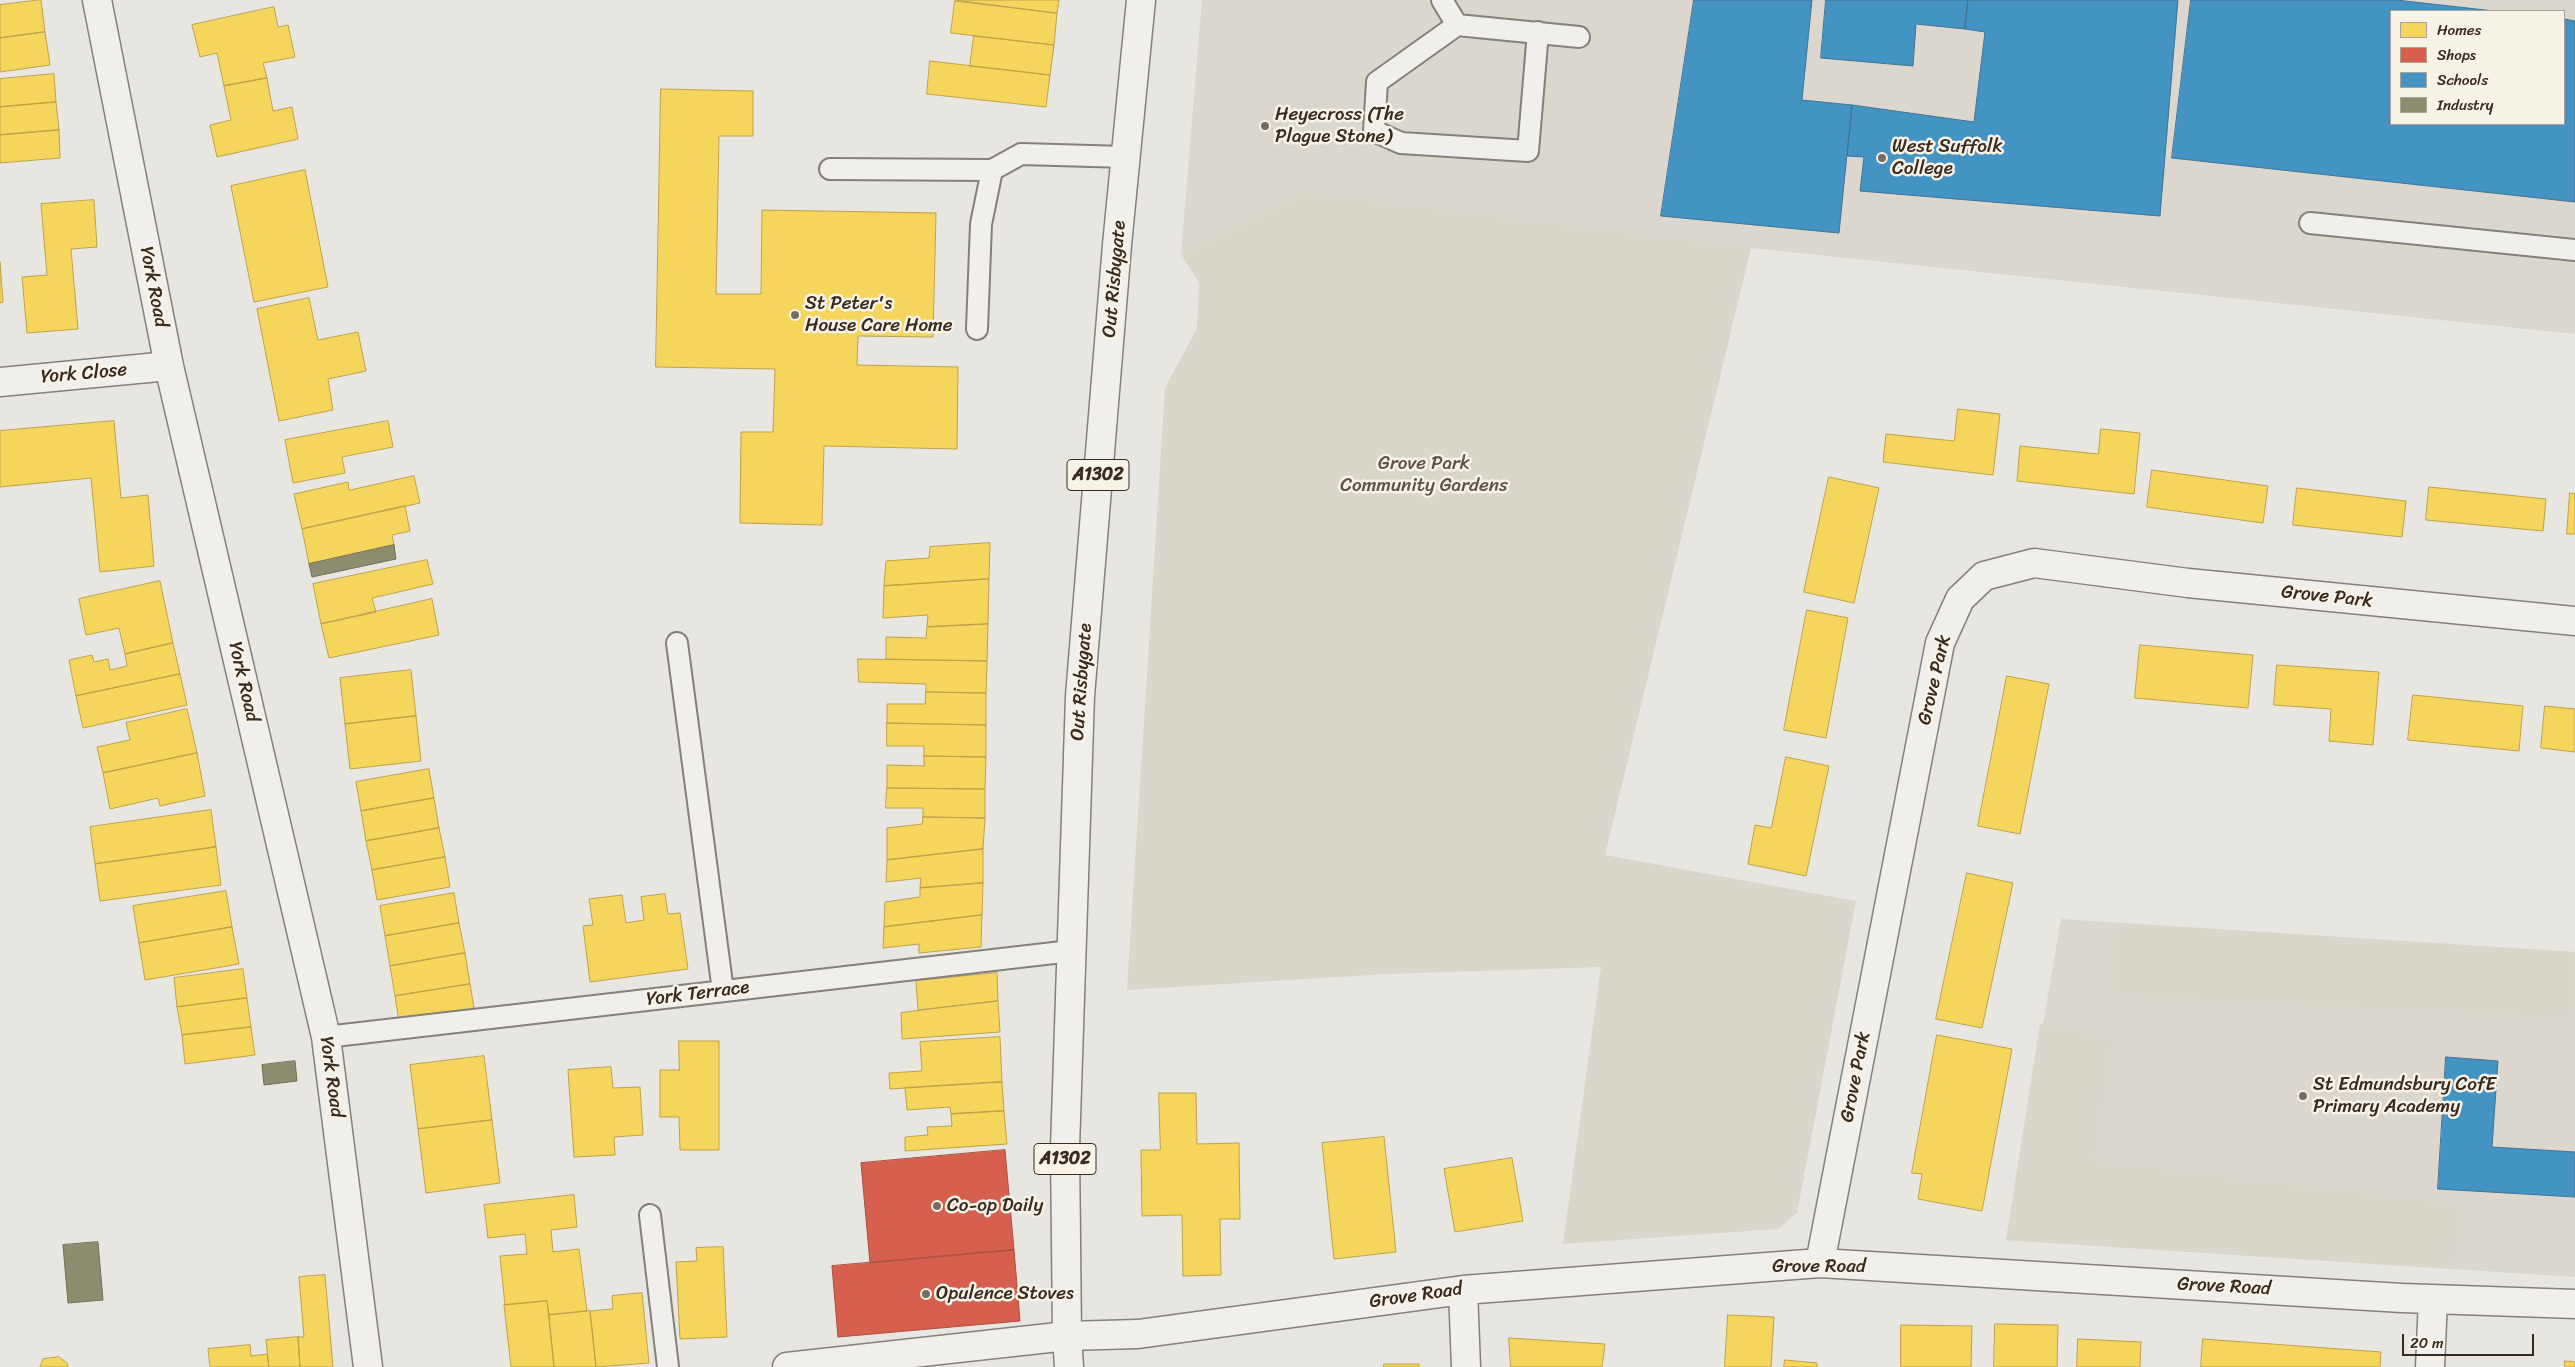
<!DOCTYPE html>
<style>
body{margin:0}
#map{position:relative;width:2575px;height:1367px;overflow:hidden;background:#e8e6e0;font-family:Sriracha,sans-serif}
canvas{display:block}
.legend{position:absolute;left:2390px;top:10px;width:175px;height:115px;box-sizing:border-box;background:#f7f3e8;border:1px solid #aca397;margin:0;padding:6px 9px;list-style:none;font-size:15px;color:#3b2a1e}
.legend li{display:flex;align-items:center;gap:10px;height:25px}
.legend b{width:25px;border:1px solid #aca397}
.scale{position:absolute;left:2402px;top:1334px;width:132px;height:22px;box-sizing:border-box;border:2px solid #3b2a1e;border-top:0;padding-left:6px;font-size:15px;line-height:18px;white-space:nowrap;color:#3b2a1e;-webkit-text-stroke:4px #f7f3e8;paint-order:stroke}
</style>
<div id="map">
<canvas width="2575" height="1367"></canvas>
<ul class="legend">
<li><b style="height:14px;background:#f6d55c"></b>Homes</li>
<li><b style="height:14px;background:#d6604d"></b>Shops</li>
<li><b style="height:14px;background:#4393c3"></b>Schools</li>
<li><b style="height:14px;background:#8c8c6e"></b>Industry</li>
</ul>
<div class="scale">20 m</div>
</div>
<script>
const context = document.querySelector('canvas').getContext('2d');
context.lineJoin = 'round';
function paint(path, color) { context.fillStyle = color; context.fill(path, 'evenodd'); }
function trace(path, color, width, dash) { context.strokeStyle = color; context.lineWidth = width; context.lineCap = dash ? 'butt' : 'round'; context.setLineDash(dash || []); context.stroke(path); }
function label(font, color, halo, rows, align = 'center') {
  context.font = font + ' Sriracha,sans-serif'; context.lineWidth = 5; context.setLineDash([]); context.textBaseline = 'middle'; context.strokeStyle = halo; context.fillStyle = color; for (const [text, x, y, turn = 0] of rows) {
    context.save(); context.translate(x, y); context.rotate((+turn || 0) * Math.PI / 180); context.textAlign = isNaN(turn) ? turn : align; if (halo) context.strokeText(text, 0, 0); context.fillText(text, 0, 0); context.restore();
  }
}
paint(new Path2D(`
 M1202 0H2575V334L1751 248 1306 192 1181 254ZM2391 11H2564V124H2391Z
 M2061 919 2575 952V1277L2006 1240Z`), '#dbd7ce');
paint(new Path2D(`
 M1306 192 1751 248 1605 855 1856 901 1797 1213 1778 1229 1563 1244 1601 967 1387 974 1127 990 1165 388 1197 328 1199 283 1181 254Z
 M2119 923 2574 952 2568 1018 2113 995Z
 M2040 1024 2113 1038 2094 1161 2463 1205 2453 1269 2006 1240Z`), '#dad6cc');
const homes = new Path2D(`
 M41 0 45 32 0 38V5Z
 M955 0H1059L1057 13Z
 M955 1 1057 13 1054 45 951 33Z
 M274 7 278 27 288 25 295 57 263 63 267 78 224 86 217 53 200 57 192 25Z
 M45 32 50 65 0 72V38Z
 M974 36 1054 45 1050 75 970 66Z
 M930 61 1050 75 1046 107 927 94Z
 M54 74 56 102 0 107V79Z
 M267 78 273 111 292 107 298 139 217 157 210 125 231 120 224 86Z
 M661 89 753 91V136H719L716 294H761L762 210 936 213 933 337 858 336 857 365 958 367 957 449 824 446 822 525 740 523 741 432H773L775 369 656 367Z
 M56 102 59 130 0 135V107Z
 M59 130 60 158 0 163V135Z
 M305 170 328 287 254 302 231 186Z
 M94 200 97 247 71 249 78 329 27 333 22 277 47 275 41 204Z
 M0 262 3 302 0 303Z
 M309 298 318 340 358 332 366 371 328 379 333 410 279 421 257 309Z
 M1958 409 2000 414 1993 475 1883 462 1886 434 1954 441Z
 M114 421 121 498 148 495 154 566 100 572 91 478 0 487V431Z
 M388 421 393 447 342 457 345 473 293 483 285 440Z
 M2101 429 2140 433 2134 494 2017 481 2020 446 2098 454Z
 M2152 470 2268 486 2263 523 2147 507Z
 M414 476 420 503 302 529 294 494 348 482 349 490Z
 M1829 477 1879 488 1854 603 1804 592Z
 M2429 487 2546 499 2543 531 2426 520Z
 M2297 488 2406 501 2402 537 2293 525Z
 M2570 493 2575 494V534H2567Z
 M405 506 410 531 392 535 394 545 309 564 302 529Z
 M990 543 989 579 884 586 886 561 929 558 930 547Z
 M427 560 433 584 372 598 376 612 321 624 313 584Z
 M989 579 988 624 927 627 928 615 883 618 884 586Z
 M160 581 173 643 125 654 119 628 86 635 79 599Z
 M432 599 439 635 329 658 321 624Z
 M1807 610 1848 618 1826 738 1784 730Z
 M988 624 987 661 886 659V637L926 638 927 627Z
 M173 643 180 674 76 696 69 660 92 655 94 662 108 659 110 670 127 666 125 654Z
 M2140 645 2253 655 2248 708 2135 698Z
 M858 659 987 661 986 693 926 692V684L859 682Z
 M2277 665 2379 672 2373 745 2329 741 2331 709 2274 705Z
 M411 670 416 716 345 724 340 678Z
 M180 674 187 705 83 728 76 696Z
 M2007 676 2049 684 2020 834 1978 826Z
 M926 692 986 693V725L887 723V704H925Z
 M2413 695 2523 706 2519 751 2408 740Z
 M2545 706 2575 709V752L2541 748Z
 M187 709 197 753 103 773 97 747 130 740 126 723Z
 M416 716 421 761 350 769 345 724Z
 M887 723 986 725V757L924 756V746H887Z
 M197 753 205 796 160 806 158 798 110 809 103 773Z
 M924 756 986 757 985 789 887 788V765L924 766Z
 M1786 757 1829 766 1806 876 1748 864 1755 825 1771 828Z
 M429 769 434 798 361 811 356 782Z
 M887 788 985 789V818L923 817V808H886Z
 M434 798 439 828 366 841 361 811Z
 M211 810 216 847 95 864 90 827Z
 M923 817 985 818 983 849 887 860V828L922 824Z
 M439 828 445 857 372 870 366 841Z
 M216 847 221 885 100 901 95 864Z
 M983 849V883L920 888 921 878 886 882 887 860Z
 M445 857 450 887 377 900 372 870Z
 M1967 873 2013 883 1982 1028 1936 1019Z
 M983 883 982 915 884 927 885 902 920 897V888Z
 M226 891 232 927 139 943 133 906Z
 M454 893 459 923 385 936 380 906Z
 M665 894 668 914 680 913 688 969 590 982 583 926 593 925 589 899 622 895 626 923 644 920 641 897Z
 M982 915 981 947 919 953V944L883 948 884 927Z
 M459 923 465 953 390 966 385 936Z
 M232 927 239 964 145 980 139 943Z
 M465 953 470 984 395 996 390 966Z
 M243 969 247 998 177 1007 174 978Z
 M997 973 998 1001 918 1010 916 981Z
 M470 984 475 1014 400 1027 395 996Z
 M247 998 251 1027 182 1035 177 1007Z
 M998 1001 1000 1032 902 1039 901 1013Z
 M251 1027 255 1055 185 1064 182 1035Z
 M1937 1035 2012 1049 1982 1211 1918 1199 1922 1174 1912 1173Z
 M1000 1037 1002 1082 890 1089 889 1073 922 1071 920 1042Z
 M679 1041H719V1150H680L679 1117H660V1070H679Z
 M484 1056 492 1120 418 1129 410 1065Z
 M611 1067 613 1088 640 1087 643 1135 614 1137 615 1155 574 1157 568 1070Z
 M1002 1082 1004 1111 951 1114 950 1107 907 1110 905 1088Z
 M1159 1093H1196L1197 1144 1239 1143 1240 1219H1220L1221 1275 1183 1276 1182 1215 1142 1216 1141 1150H1160Z
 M1004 1111 1007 1144 905 1151V1137L928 1135 927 1127 952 1126 951 1114Z
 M492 1120 500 1183 426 1193 418 1129Z
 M1384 1137 1396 1252 1334 1259 1322 1143Z
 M1512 1158 1523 1221 1455 1232 1444 1169Z
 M574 1195 577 1227 551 1230 553 1252 579 1249 587 1311 549 1315 547 1301 505 1305 500 1256 527 1254 525 1234 488 1238 484 1205Z
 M723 1247 727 1337 680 1339 676 1262 697 1261 696 1248Z
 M325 1275 333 1367H300L298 1337H304L299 1277Z
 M642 1293 649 1363 596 1367 590 1311 613 1309 612 1296Z
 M547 1301 554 1367H511L504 1305Z
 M590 1311 596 1367H554L549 1315Z
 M1728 1315 1774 1317 1771 1367H1725Z
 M1995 1324 2058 1325 2057 1367H1994Z
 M1901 1325 1972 1326 1971 1367H1901Z
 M298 1337 300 1367H269L266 1340Z
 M1509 1338 1605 1344 1602 1367H1511Z
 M2078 1339 2141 1342 2140 1367H2077Z
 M2203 1339 2381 1352 2380 1367H2201Z
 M250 1345 251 1356 267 1354 269 1367H210L208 1349Z
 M59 1357 67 1363 68 1367H40L43 1359Z
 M1785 1360 1817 1363V1367H1784Z
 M2565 1361 2575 1362V1367H2565Z
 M1384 1364H1419V1367H1384Z`);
paint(homes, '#f6d55c');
trace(homes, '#bea249', 1);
const shops = new Path2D(`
 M1005 1150 1014 1250 870 1263 861 1163Z
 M1014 1250 1020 1321 838 1337 832 1266Z`);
paint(shops, '#d6604d');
trace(shops, '#a8503f', 1);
const schools = new Path2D(`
 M1694 0H1812L1802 100 1852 105 1839 233 1661 216Z
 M1826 0H1968L1965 29 1916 24 1913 66 1821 58Z
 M1968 0H2178L2160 216 1860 191 1864 157 1847 156 1852 105 1974 122 1985 32 1965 29Z
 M2191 0H2396L2494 11H2391V124H2564V19L2575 21V202L2172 158Z
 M2446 1057 2498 1061 2492 1147 2575 1152V1197L2438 1189Z`);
paint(schools, '#4393c3');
trace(schools, '#417492', 1);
const industry = new Path2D(`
 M394 545 396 559 312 577 309 564Z
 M295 1061 297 1081 264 1085 262 1065Z
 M98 1242 103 1300 68 1303 63 1245Z`);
paint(industry, '#8c8c6e');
trace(industry, '#746f56', 1);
const lane = new Path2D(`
 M1442 0 1457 25
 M1538 32 1528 151 1401 143 1374 131 1377 82 1457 25 1579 37
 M830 169 992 170
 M2310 223 2575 250
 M977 329 981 224 992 170 1021 154 1126 157
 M677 643 723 991
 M326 1037 1071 951
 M650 1215 668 1367`);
const street = new Path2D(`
 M97 0 169 366 326 1037 368 1367
 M0 382 169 366
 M1820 1263 1940 643 1960 599 1984 576 2034 563 2188 583 2575 621
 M1463 1290 1466 1367
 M787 1367 1067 1336 1138 1334 1463 1290 1820 1263 2402 1298 2575 1304
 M2430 1367 2433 1300`);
const primary = new Path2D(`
 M1069 1367 1067 1336 1065 1148 1080 696 1117 245 1141 0`);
trace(lane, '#84807a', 24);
trace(street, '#84807a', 31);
trace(primary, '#84807a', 31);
trace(lane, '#f0efeb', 20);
trace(street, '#f0efeb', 28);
trace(primary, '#f0efeb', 28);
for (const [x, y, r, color] of [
 [1265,126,5,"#786c62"],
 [1882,158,5,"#786c62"],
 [795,315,5,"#786c62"],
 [2303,1096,5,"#786c62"],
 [937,1206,5,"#786c62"],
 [926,1294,5,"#786c62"]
]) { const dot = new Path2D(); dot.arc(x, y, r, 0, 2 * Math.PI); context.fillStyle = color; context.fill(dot); trace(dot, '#f7f3e8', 2); }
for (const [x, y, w] of [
 [1098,475,62],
 [1065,1159,62]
]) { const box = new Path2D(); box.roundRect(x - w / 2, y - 15.5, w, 31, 4); context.fillStyle = '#f7f3e8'; context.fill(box); trace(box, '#3b2a1e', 1); }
label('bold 18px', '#3b2a1e', null, [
 ["A1302",1098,475],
 ["A1302",1065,1159]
]);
label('19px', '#3b2a1e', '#f7f3e8', [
 ["Heyecross (The",1275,115],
 ["Plague Stone)",1275,137],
 ["West Suffolk",1892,147],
 ["College",1892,169],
 ["St Peter's",805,304],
 ["House Care Home",805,326],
 ["St Edmundsbury CofE",2313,1085],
 ["Primary Academy",2313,1107],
 ["Co-op Daily",947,1206],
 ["Opulence Stoves",936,1294]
], 'left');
label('19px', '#3b2a1e', '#f7f3e8', [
 ["Out Risbygate",1115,279,-85],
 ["York Road",153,287,79],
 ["York Close",84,374,-5],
 ["Grove Park",2327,597,6],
 ["Grove Park",1935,680,-77],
 ["York Road",243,682,77],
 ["Out Risbygate",1082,682,-86],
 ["York Terrace",698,994,-7],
 ["York Road",331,1077,82],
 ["Grove Park",1856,1077,-79],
 ["Grove Road",1819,1267],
 ["Grove Road",2224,1287,3],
 ["Grove Road",1416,1296,-8]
]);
label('19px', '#605246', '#f7f3e8', [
 ["Grove Park",1424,464],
 ["Community Gardens",1424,486]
]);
</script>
